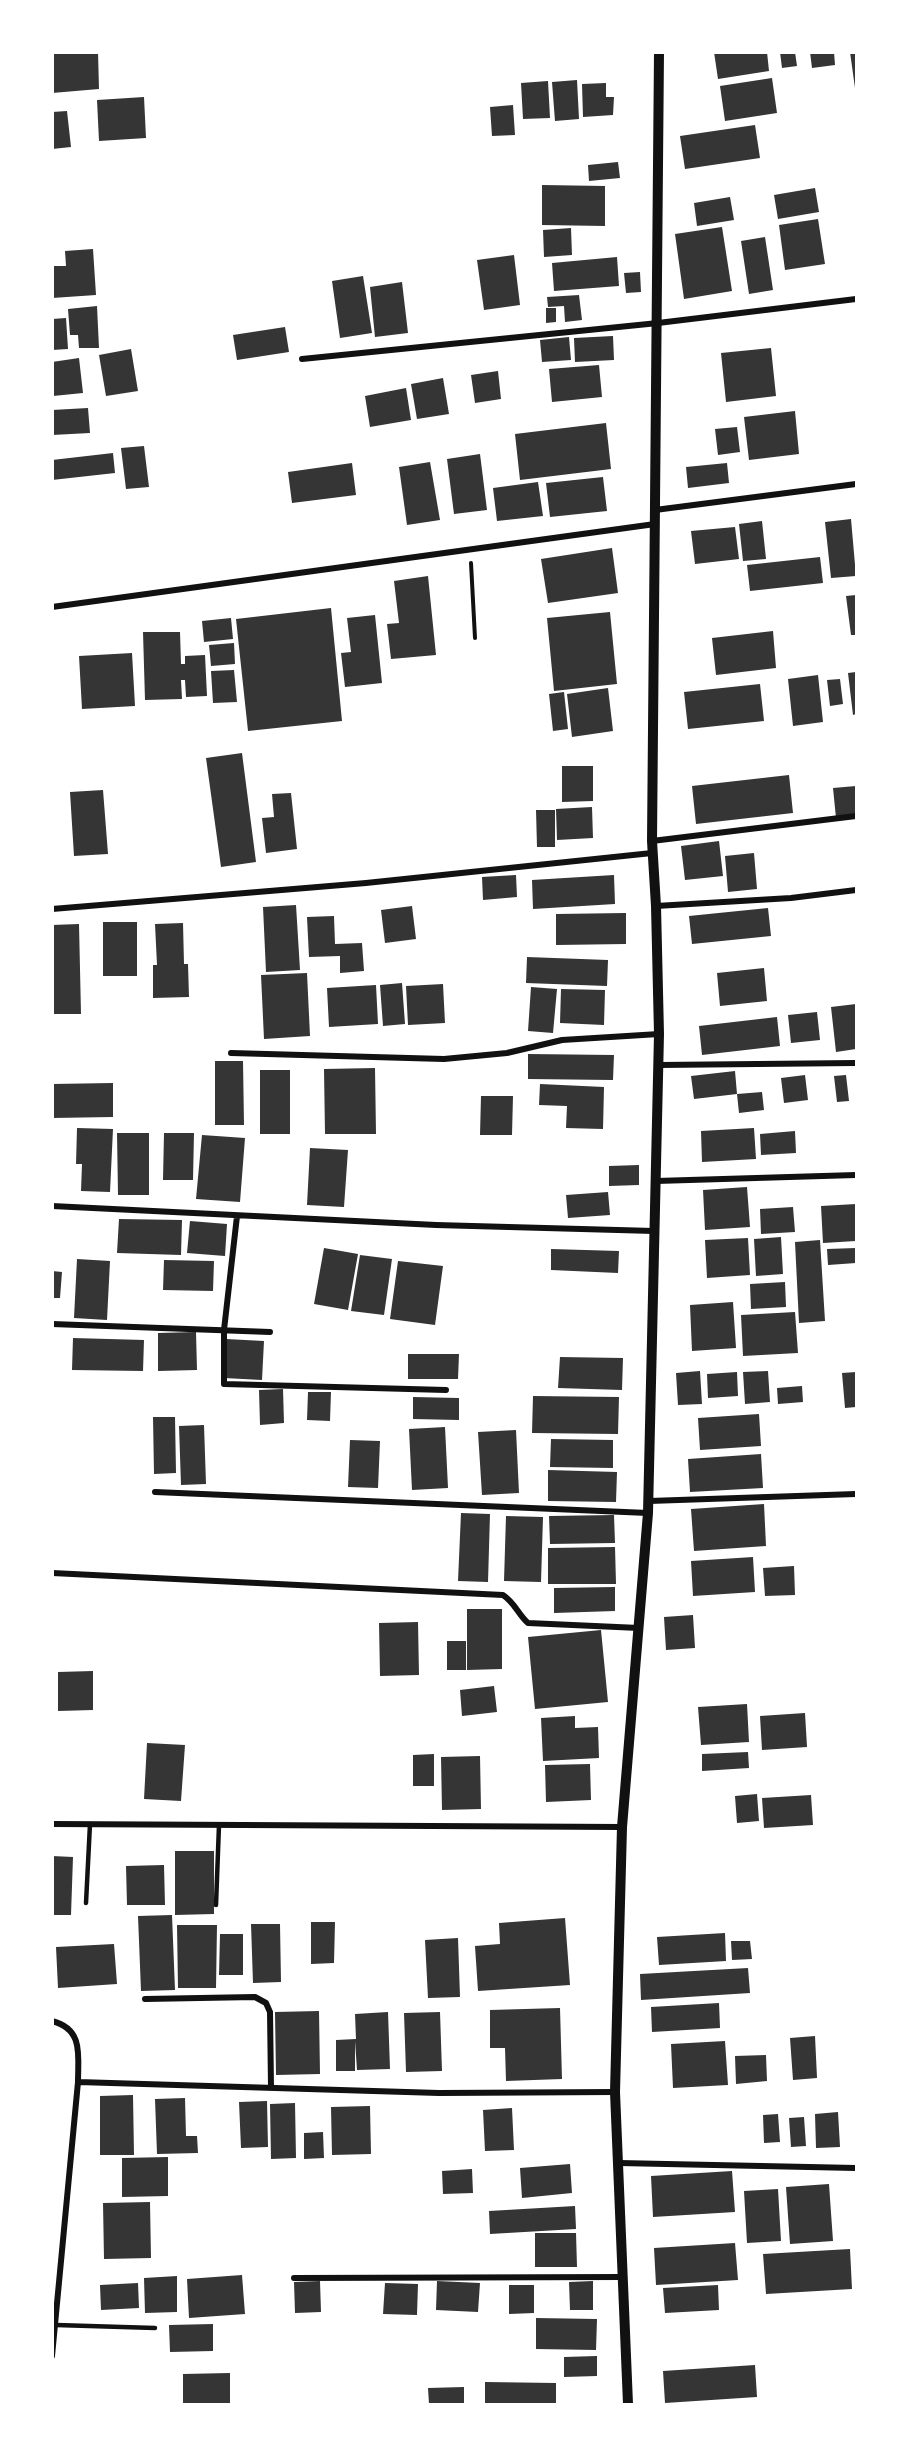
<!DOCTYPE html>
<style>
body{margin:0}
#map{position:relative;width:909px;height:2457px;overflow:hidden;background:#fff;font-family:"Sofia Sans Condensed",sans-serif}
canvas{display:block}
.frame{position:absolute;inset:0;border:54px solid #fff;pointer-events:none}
</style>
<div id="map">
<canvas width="909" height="2457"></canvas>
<div class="frame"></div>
</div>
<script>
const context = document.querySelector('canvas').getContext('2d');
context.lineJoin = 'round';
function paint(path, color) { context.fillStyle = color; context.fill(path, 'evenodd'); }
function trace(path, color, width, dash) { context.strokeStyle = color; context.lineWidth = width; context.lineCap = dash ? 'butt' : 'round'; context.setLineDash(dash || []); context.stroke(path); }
paint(new Path2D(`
 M52 52H98L99 89 52 93Z
 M714 52H767L769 71 718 79Z
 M780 52H795L797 66 782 68Z
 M810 52H834L835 65 812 68Z
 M850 52H856V88H855Z
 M772 78 777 113 725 121 720 86Z
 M577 80 579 119 555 121 552 82Z
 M548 81 550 118 523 119 521 83Z
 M606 83V97H614L613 115 583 117 582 84Z
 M144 97 146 138 99 141 97 100Z
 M513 105 515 135 492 136 490 107Z
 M67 111 71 147 52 149V112Z
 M755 125 760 158 685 169 680 136Z
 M618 162 620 178 589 181 588 165Z
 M542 185 605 186V226L542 225Z
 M815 188 819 212 778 219 774 195Z
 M730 197 734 220 697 226 694 203Z
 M818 219 825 264 785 270 779 225Z
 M722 227 732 291 684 299 675 234Z
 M571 228 572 255 544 257 543 230Z
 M765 237 773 290 749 294 741 241Z
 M93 249 96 295 52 298V266H66L65 251Z
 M514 255 520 305 484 310 477 260Z
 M617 257 619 286 554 291 552 263Z
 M640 272 641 292 626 293 624 273Z
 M363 276 372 333 340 338 332 281Z
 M402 282 408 333 375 337 370 287Z
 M579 295 582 320 565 322 564 306 548 307 547 297Z
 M97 306 99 348H79L78 335H70L68 309Z
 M546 308H556V322L546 323Z
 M66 318 68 349 52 350V319Z
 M285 327 289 352 237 360 233 335Z
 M613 336 614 360 575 362 574 338Z
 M569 337 571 360 542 362 540 340Z
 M771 348 776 396 726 402 721 353Z
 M131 349 138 391 106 396 99 355Z
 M79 358 83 393 53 396 52 362Z
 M599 365 602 397 552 402 549 369Z
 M498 371 501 399 475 403 471 375Z
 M443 378 449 414 417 419 411 384Z
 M406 388 411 420 370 427 365 396Z
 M88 408 90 433 52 435V410Z
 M795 411 799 454 749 460 744 417Z
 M606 423 611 469 520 480 515 434Z
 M737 427 740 452 718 455 715 429Z
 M144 446 149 487 126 489 121 448Z
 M113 453 115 473 52 480V460Z
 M480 454 487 510 454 514 447 459Z
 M430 462 440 520 407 525 399 467Z
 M352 463 356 495 292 503 288 472Z
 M727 463 729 483 688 488 686 467Z
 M603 477 607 511 550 517 546 483Z
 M538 482 543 516 497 521 493 488Z
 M851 519 856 576 831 578 825 522Z
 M762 521 766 559 743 561 739 524Z
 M735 527 739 559 695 564 691 531Z
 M612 548 618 593 548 603 541 559Z
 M820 557 823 583 750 591 747 565Z
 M428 576 436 655 391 659 387 624 399 623 394 581Z
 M856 595V635H851L846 596Z
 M331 608 342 721 248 731 236 619Z
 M610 612 617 684 554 691 547 618Z
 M375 615 382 683 345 687 341 653 351 652 347 618Z
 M231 618 233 639 204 642 202 621Z
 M773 631 776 668 716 675 712 638Z
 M143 632H180L181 664H185V656L205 655 207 696 186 697 185 680H181L182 699 145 700Z
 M234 643 235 664 211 666 209 645Z
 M132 653 135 706 82 709 79 656Z
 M234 670 237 702 213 703 211 671Z
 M856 672V714L853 715 848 673Z
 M818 675 823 722 793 726 788 679Z
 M840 679 843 704 830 706 827 680Z
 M760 684 764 721 688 729 684 692Z
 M608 688 613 731 572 737 567 694Z
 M564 692 568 729 553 731 549 694Z
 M242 753 256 862 221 867 206 758Z
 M562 766H593V801L562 802Z
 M789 775 793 813 696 824 692 786Z
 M856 786V816L836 818 833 788Z
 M103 790 108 854 74 856 70 792Z
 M291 793 297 849 266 853 262 818 274 817 272 794Z
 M592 807 593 838 557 840 556 809Z
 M536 810H555V847H537Z
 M719 841 723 876 685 880 681 846Z
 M754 853 757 889 728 892 725 856Z
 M516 875 517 897 483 900 482 877Z
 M614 875 615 904 533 909 532 880Z
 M296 905 300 970 266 972 263 907Z
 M412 906 416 939 385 943 381 910Z
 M768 908 771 936 692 944 689 916Z
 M626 913V944L556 945V914Z
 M334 916 335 944 362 943 364 971 340 973V956L309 957 307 917Z
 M103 922H137V976H103Z
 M183 923 184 964H188L189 997 153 998V965H157L155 924Z
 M79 924 81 1014H52V925Z
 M527 957 608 960 607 986 526 983Z
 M764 968 767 1001 720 1006 717 973Z
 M307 973 310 1036 264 1039 261 975Z
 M402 983 405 1024 383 1026 380 985Z
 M443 984 445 1023 408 1025 406 986Z
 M376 985 378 1024 329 1027 327 988Z
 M531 987 557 989 553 1033 528 1031Z
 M561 989 605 990 604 1025 560 1023Z
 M856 1004V1049L836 1052 831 1007Z
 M817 1012 820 1040 791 1043 788 1015Z
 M777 1017 780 1046 702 1055 699 1026Z
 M528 1054 614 1055 613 1080 528 1079Z
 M215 1061H243L244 1125H215Z
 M375 1068 376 1134H325L324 1069Z
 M260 1070H290V1134H260Z
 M735 1071 737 1094 762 1092 764 1110 739 1113 737 1094 694 1099 691 1076Z
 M805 1075 808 1100 784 1103 781 1078Z
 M846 1075 849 1101 837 1102 834 1076Z
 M113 1083V1117L52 1118V1084Z
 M540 1084 604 1087 603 1129 566 1128 567 1106 539 1105Z
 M481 1096H513L512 1135H480Z
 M77 1128 113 1129 110 1192 81 1191 82 1164H76Z
 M754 1128 756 1159 702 1162 701 1131Z
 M795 1131 796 1153 761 1155 760 1134Z
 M117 1133H149V1195H118Z
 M164 1133H194L193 1180H163Z
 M202 1135 245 1138 240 1202 196 1199Z
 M310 1148 348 1150 344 1207 307 1205Z
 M639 1165V1185L609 1186V1166Z
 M747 1187 750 1227 705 1230 703 1190Z
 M608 1192 610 1215 568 1218 566 1195Z
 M856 1204V1241L823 1243 821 1206Z
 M793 1207 795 1232 761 1234 760 1209Z
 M119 1219 182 1220 181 1255 117 1253Z
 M190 1221 227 1224 225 1256 187 1253Z
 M781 1237 783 1274 756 1276 754 1239Z
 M748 1238 750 1275 707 1278 705 1240Z
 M820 1240 825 1321 799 1323 795 1242Z
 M324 1248 358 1254 348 1310 314 1304Z
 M856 1248V1263L828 1265 827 1249Z
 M551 1249 619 1251 618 1273 551 1270Z
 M360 1255 392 1259 384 1315 351 1311Z
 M77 1259 110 1261 107 1320 74 1318Z
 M164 1260 214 1261 213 1291 163 1290Z
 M398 1261 443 1266 435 1325 390 1319Z
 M52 1271 62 1272 60 1298H52Z
 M785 1282 786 1307 751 1309 750 1284Z
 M733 1302 736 1348 692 1351 690 1305Z
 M795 1312 798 1353 743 1356 741 1315Z
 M196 1332 197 1370 158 1371V1333Z
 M73 1338 144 1340 143 1371 72 1370Z
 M226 1339 264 1341 262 1380 224 1378Z
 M408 1354H459L458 1379H408Z
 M560 1357 623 1358 622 1390 558 1388Z
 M700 1371 702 1404 678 1405 676 1373Z
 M768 1371 770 1402 745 1404 743 1372Z
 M737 1372 738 1396 708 1398 707 1374Z
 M856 1372V1407L845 1408 842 1373Z
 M802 1386 803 1402 778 1404 777 1388Z
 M283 1389 284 1423 260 1425 259 1390Z
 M308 1392H331L330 1421 307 1420Z
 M533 1396 619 1397 618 1434 532 1433Z
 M413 1397 459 1398V1420L413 1419Z
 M759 1414 761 1446 700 1450 698 1418Z
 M153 1417H175L176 1473 154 1474Z
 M204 1425 206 1484 181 1485 179 1426Z
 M445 1427 448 1488 412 1490 409 1429Z
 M516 1430 519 1493 482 1495 478 1432Z
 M551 1439 613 1440V1468L550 1467Z
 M350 1440 380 1441 378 1488 348 1487Z
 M761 1454 763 1488 690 1492 688 1459Z
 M548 1470 617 1472 616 1502 548 1501Z
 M764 1504 766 1546 694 1551 691 1509Z
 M461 1513 490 1514 488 1582 458 1581Z
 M614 1515 615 1543 550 1544 549 1516Z
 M506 1516 543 1517 541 1582 504 1581Z
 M615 1547 616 1584H548V1548Z
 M753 1557 755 1592 693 1596 691 1561Z
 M794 1566 795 1595 765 1596 763 1568Z
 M615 1587V1611L554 1613V1588Z
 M467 1609H502V1669L467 1670Z
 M693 1615 695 1648 666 1650 664 1617Z
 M418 1622 419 1675 380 1676 379 1623Z
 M601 1630 608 1702 535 1709 528 1637Z
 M447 1641H466V1670H447Z
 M93 1671V1710L58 1711V1672Z
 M494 1686 497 1712 462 1716 460 1690Z
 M747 1704 749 1742 701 1745 698 1707Z
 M805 1713 807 1747 762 1750 760 1716Z
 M575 1716V1728L598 1727 599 1758 543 1761 541 1718Z
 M147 1743 185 1745 181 1801 144 1799Z
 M748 1752 749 1768 702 1771V1754Z
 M434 1754V1786H413V1755Z
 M480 1756 481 1809 442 1810 441 1757Z
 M590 1764 591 1800 546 1802 545 1765Z
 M757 1794 759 1821 737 1823 735 1796Z
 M811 1795 813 1825 764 1828 762 1798Z
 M175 1851H214V1914L175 1915Z
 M52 1856 73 1857 71 1915H52Z
 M164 1865 165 1905H127L126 1866Z
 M172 1915 175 1990 141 1991 138 1916Z
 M565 1918 570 1985 478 1991 475 1946 500 1944 499 1923Z
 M311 1922H335L334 1963 311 1964Z
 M251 1924H280L281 1982 253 1983Z
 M177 1925H217L216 1988H178Z
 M725 1933 726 1961 659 1965 657 1937Z
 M220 1934H243V1975H219Z
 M458 1938 460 1997 428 1998 425 1940Z
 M731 1941H750L752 1959 732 1960Z
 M114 1944 117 1984 58 1988 56 1947Z
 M748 1968 750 1993 641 2000 640 1974Z
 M719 2003 720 2028 652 2032 651 2007Z
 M560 2008 562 2079 506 2081 505 2048H490V2010Z
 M319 2011 320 2074 276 2075 275 2012Z
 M388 2012 390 2069 357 2070 355 2041V2071H336V2040L356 2039 355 2014Z
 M440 2012 442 2071 406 2072 404 2013Z
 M815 2036 817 2078 793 2080 790 2038Z
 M725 2041 728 2085 673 2088 671 2044Z
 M766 2055 767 2081 736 2084 735 2056Z
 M133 2095 134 2155H100V2096Z
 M185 2098 186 2136H197L198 2153 157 2154 155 2099Z
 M267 2101 268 2147 241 2148 239 2102Z
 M295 2103 296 2158 271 2159 270 2104Z
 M370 2106 371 2154 332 2155 331 2107Z
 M512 2108 514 2150 485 2151 483 2110Z
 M838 2112 840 2147 816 2148 815 2114Z
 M778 2114 780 2142 764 2143 763 2115Z
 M804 2117 806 2146 791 2147 789 2118Z
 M323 2132 324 2158 304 2159V2133Z
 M168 2157V2196L122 2197V2158Z
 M570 2164 572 2193 522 2198 520 2168Z
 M472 2169 473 2193 443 2194 442 2171Z
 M732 2171 735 2212 653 2217 651 2176Z
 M829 2184 833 2241 790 2244 786 2187Z
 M778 2189 781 2241 747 2243 744 2191Z
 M150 2202 151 2258 104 2259 103 2203Z
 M575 2206 576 2229 490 2234 489 2211Z
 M535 2233H576L577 2267H535Z
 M735 2243 738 2280 656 2285 654 2248Z
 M850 2249 852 2289 766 2294 763 2254Z
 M242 2275 245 2314 189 2318 187 2279Z
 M177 2276V2312L145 2313 144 2278Z
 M320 2281 321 2312 295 2313 294 2282Z
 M437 2281 480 2283 478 2312 436 2310Z
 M593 2281V2310H570L569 2282Z
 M138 2283 139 2308 101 2310 100 2285Z
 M385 2283 418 2284 417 2315 383 2314Z
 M509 2285H534V2313L509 2314Z
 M718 2285 719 2310 665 2313 663 2288Z
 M536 2318 597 2319 596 2350 536 2349Z
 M213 2324V2351L170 2352 169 2325Z
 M597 2356V2376L564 2377V2357Z
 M755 2365 757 2397 665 2403 663 2371Z
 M230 2373V2404H183V2374Z
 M485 2382 556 2383V2404H485Z
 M464 2387V2404H429L428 2388Z`), '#353535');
trace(new Path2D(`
 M471 563 475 638`), '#111', 4);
trace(new Path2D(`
 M86 1903 90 1824
 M216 1905 219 1825
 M56 2325 155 2328`), '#111', 4.5);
trace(new Path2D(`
 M302 359 658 323 856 299
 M655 510 856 484
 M52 607 655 524
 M652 841 856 816
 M656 906 791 898 856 890
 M52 909 366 883 652 853
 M231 1053 444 1059 507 1053 562 1040 659 1034
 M659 1065 856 1063
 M656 1181 856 1175
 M52 1206 436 1225 654 1231
 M237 1216 224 1330V1384L446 1390
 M52 1324 270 1332
 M155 1492 648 1513
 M649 1501 856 1494
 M52 1573 503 1595C515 1603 518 1614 528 1623L639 1628
 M52 1824 622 1827
 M145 1999 255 1997 266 2003 270 2012 271 2087
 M52 2021C84 2029 78 2056 78 2082L52 2356
 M78 2082 439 2093 615 2092
 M619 2163 856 2168
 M294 2278 623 2277`), '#111', 6);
trace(new Path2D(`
 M628 2404 615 2092 622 1827 648 1513 659 1034 656 906 652 841 659 52`), '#111', 10);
</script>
